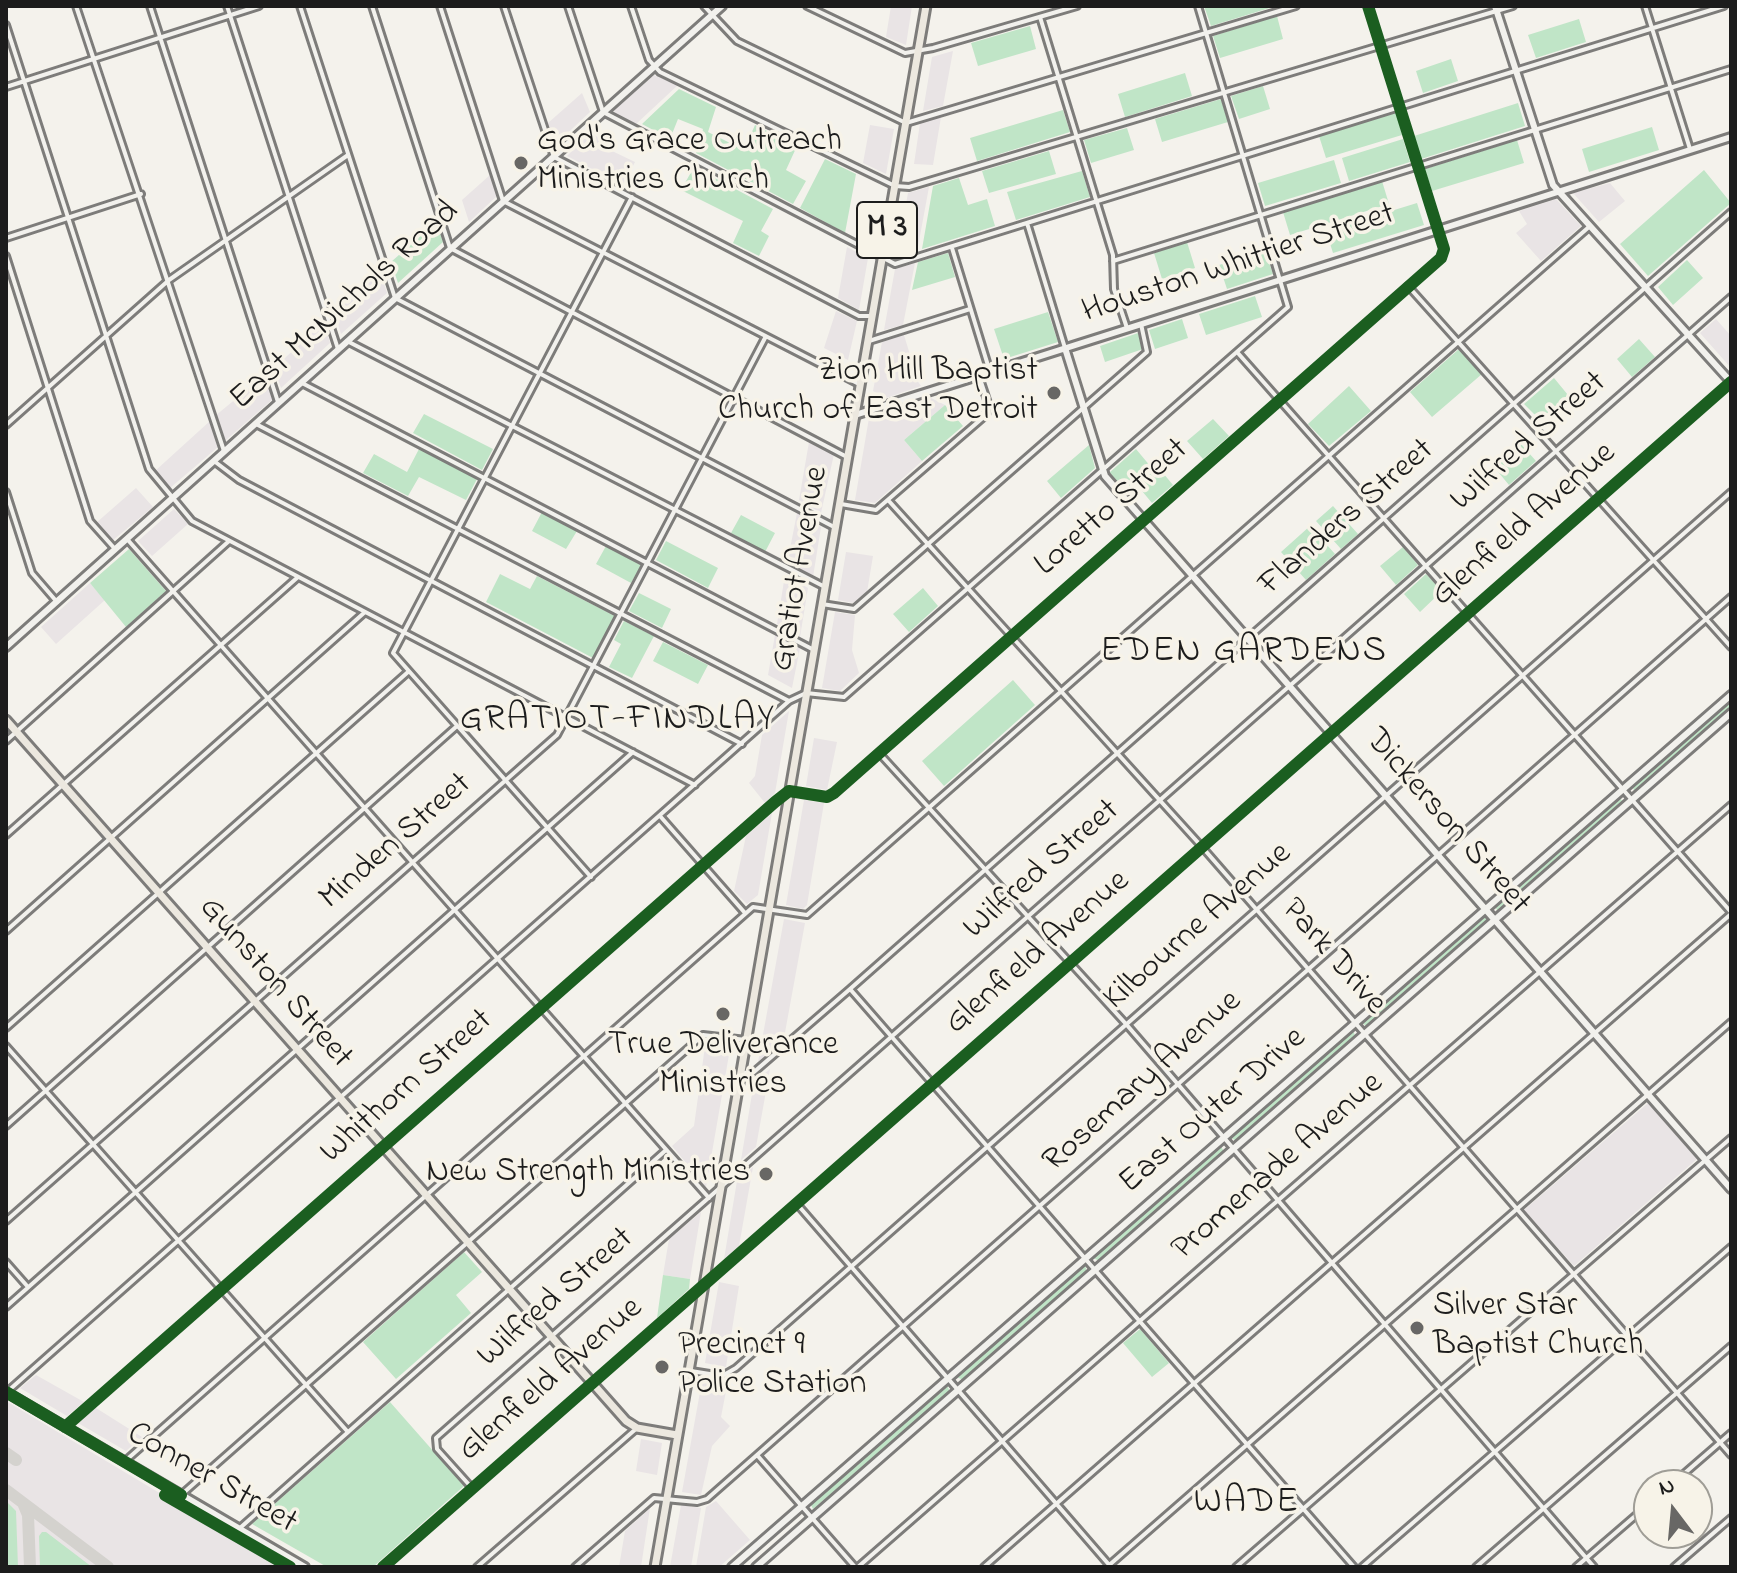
<!DOCTYPE html>
<style>
body{margin:0}
#map{position:relative;width:1737px;height:1573px;overflow:hidden;background:#f4f2ec;font-family:"Indie Flower",sans-serif}
canvas{display:block}
.frame{position:absolute;inset:0;border:8px solid #1c1c1c;pointer-events:none}
.north{position:absolute;left:1633px;top:1469px;width:80px;height:80px;box-sizing:border-box;background:#f7f3e8;border:2px solid #9f9d96;border-radius:50%;rotate:344deg;font-size:22px;font-weight:700;line-height:32px;text-align:center;color:#1c1c1c}
.north::after{content:'';display:block;margin:auto;width:28px;height:36px;background:#686765;clip-path:polygon(50% 0,100% 100%,50% 72%,0 100%)}
</style>
<div id="map">
<canvas width="1737" height="1573"></canvas>
<div class="frame"></div>
<div class="north">N</div>
</div>
<script>
const context = document.querySelector('canvas').getContext('2d');
context.lineJoin = 'round';
function paint(path, color) { context.fillStyle = color; context.fill(path, 'evenodd'); }
function trace(path, color, width, dash) { context.strokeStyle = color; context.lineWidth = width; context.lineCap = dash ? 'butt' : 'round'; context.setLineDash(dash || []); context.stroke(path); }
function label(font, color, halo, rows, align = 'center') {
  context.font = font + ' "Indie Flower",sans-serif'; context.lineWidth = 7; context.setLineDash([]); context.textBaseline = 'middle'; context.strokeStyle = halo; context.fillStyle = color; for (const [text, x, y, turn = 0] of rows) {
    context.save(); context.translate(x, y); context.rotate((+turn || 0) * Math.PI / 180); context.textAlign = isNaN(turn) ? turn : align; if (halo) context.strokeText(text, 0, 0); context.fillText(text, 0, 0); context.restore();
  }
}
paint(new Path2D(`
 M891 6H912L906 45 886 37Z
 M953 51 943 106 923 111 932 57Z
 M654 75 678 85 635 125 615 114 614 110Z
 M582 93 590 112 556 144 548 123Z
 M941 117 933 165 914 164 920 123Z
 M870 125 894 129 886 174 863 163Z
 M590 133 611 144 607 147 610 150 635 162 623 185 567 156Z
 M490 175 497 196 469 222 462 200Z
 M1610 183 1625 201 1599 222 1573 193Z
 M929 187 917 252 896 258 908 193Z
 M1556 199 1581 226 1541 261 1516 233 1527 224 1519 211Z
 M847 247 868 258 859 310 838 298Z
 M915 263 903 325 884 330 895 269Z
 M380 272 387 293 341 334 335 313Z
 M836 311 857 321 848 360 824 348Z
 M1716 319 1731 336V368L1700 333Z
 M324 322 330 343 281 388 274 368Z
 M904 335 911 358 904 362 921 386 886 398 873 391 882 342Z
 M266 374 273 399 225 441 215 416Z
 M931 398 945 405 904 440 922 461 875 503 855 500 869 418Z
 M210 421 218 447 170 488 155 471Z
 M809 442 834 454 821 513 799 500Z
 M136 488 153 507 112 541 96 523Z
 M174 509 188 524 152 556 138 541Z
 M797 513 821 527 813 577 787 564Z
 M846 552 873 556 867 592 853 603 838 600Z
 M785 575 808 588 800 637 777 624Z
 M90 583 105 600 56 644 41 627Z
 M835 612 855 615 852 650 859 673 840 691 822 688Z
 M775 635 800 648 792 688 768 675Z
 M789 711 775 793 765 803 749 783 755 776 762 735Z
 M814 738 837 742 827 790 806 786Z
 M804 800 824 803 807 905 803 909 786 905Z
 M772 813 758 895 747 904 734 891 746 836Z
 M784 919 805 923 788 1016 784 1038 758 1062Z
 M706 1039 731 1043 706 1187 672 1146 694 1126Z
 M770 1069 756 1147 741 1160 754 1082Z
 M1648 1103 1697 1159 1574 1266 1524 1210Z
 M753 1167 739 1246 724 1259 737 1181Z
 M701 1212 690 1279 663 1275 669 1239Z
 M719 1282 739 1286 726 1367 705 1363Z
 M36 1375 84 1402 67 1416 20 1388Z
 M702 1381 727 1386 721 1417 730 1426 712 1446 701 1495 682 1492Z
 M6 1401 273 1561 287 1567H6Z
 M95 1408H96L142 1437 126 1451 78 1423Z
 M641 1439 662 1443 657 1475 636 1471Z
 M716 1501 750 1540 719 1567H696L706 1507Z
 M681 1505 701 1508 691 1567H670Z
 M650 1508 641 1567H619L625 1531Z`), '#e9e4e5');
paint(new Path2D(`
 M1204 6H1276L1211 26Z
 M1277 16 1283 39 1220 58 1213 36Z
 M1579 19 1586 42 1536 58 1528 35Z
 M1030 26 1036 49 978 66 971 43Z
 M1451 59 1458 81 1423 93 1416 71Z
 M1185 73 1192 96 1125 117 1118 94Z
 M1263 86 1270 109 1239 119 1231 96Z
 M679 89 716 107 708 132 744 150 755 125 797 146 786 170 806 181 793 204 696 153 703 129 678 119 670 139 642 124Z
 M1221 99 1228 122 1162 142 1155 119Z
 M1518 103 1525 126 1421 159 1414 136Z
 M1063 110 1070 132 977 161 970 138Z
 M1396 112 1402 135 1326 158 1319 136Z
 M1652 127 1659 150 1589 172 1582 149Z
 M1127 128 1134 150 1091 163 1084 140Z
 M1403 139 1410 162 1349 181 1342 158Z
 M1517 140 1524 163 1432 191 1425 169Z
 M1049 151 1056 174 989 193 982 171Z
 M825 159 856 174 845 233 800 208Z
 M1334 160 1341 183 1265 206 1258 183Z
 M694 167 773 209 761 231 769 236 759 256 733 243 743 221 681 190Z
 M1704 170 1731 203 1648 276 1620 244Z
 M1082 171 1090 197 1016 220 1007 192Z
 M959 178 968 205 987 199 995 226 922 249 933 186Z
 M1382 181 1389 204 1290 235 1283 212Z
 M1417 203 1424 225 1333 253 1326 231Z
 M436 222 443 242 398 283 391 262Z
 M1187 242 1195 268 1162 279 1154 253Z
 M1265 251 1273 274 1227 289 1219 265Z
 M948 253 955 277 912 290 918 262Z
 M1687 260 1703 278 1673 305 1658 287Z
 M1255 296 1262 317 1206 335 1199 314Z
 M1048 312 1058 342 1004 359 994 329Z
 M1182 319 1188 338 1155 349 1149 330Z
 M1138 333 1143 349 1105 362 1100 346Z
 M1639 339 1655 357 1632 377 1617 359Z
 M1459 349 1482 374 1432 417 1410 392Z
 M1554 378 1568 395 1540 420 1524 404Z
 M1349 386 1371 411 1329 446 1308 424Z
 M945 405 963 426 922 461 904 440Z
 M424 414 493 449 482 470 413 433Z
 M1213 419 1229 436 1203 459 1187 441Z
 M1521 444 1536 461 1509 485 1494 467Z
 M1089 445 1095 468 1061 498 1047 481Z
 M419 449 477 479 466 500 419 477 408 496 363 473 374 454 407 472Z
 M1136 449 1151 467 1124 491 1109 473Z
 M1158 467 1173 485 1152 503 1137 485Z
 M1333 506 1358 534 1341 549 1316 521Z
 M542 512 577 531 566 549 532 531Z
 M741 515 775 533 765 552 731 533Z
 M1310 526 1335 554 1306 580 1281 552Z
 M666 541 718 568 708 588 656 560Z
 M606 546 642 564 631 583 596 564Z
 M1403 547 1418 565 1396 585 1380 566Z
 M129 549 166 591 126 627 90 583Z
 M500 574 530 589 537 576 615 616 593 658 486 602Z
 M1426 574 1442 591 1420 612 1404 594Z
 M923 588 938 606 909 632 893 614Z
 M639 593 671 609 662 628 629 611Z
 M624 621 654 636 632 678 609 667 621 644 614 640Z
 M663 642 708 665 698 684 653 661Z
 M1013 680 1035 705 944 786 922 761Z
 M1731 699V710L1635 792 1632 786Z
 M1619 797 1624 803 1499 912 1494 906Z
 M1485 917 1489 922 1369 1027 1363 1024Z
 M1353 1031 1356 1037 1237 1141 1231 1138Z
 M1221 1146 1224 1152 1100 1261 1093 1258Z
 M464 1252 482 1272 456 1295 471 1313 396 1379 363 1342Z
 M1085 1265 1087 1272 963 1380 957 1377Z
 M663 1275 690 1279 689 1289 657 1318Z
 M1140 1329 1169 1363 1152 1377 1123 1343Z
 M947 1385 950 1392 813 1509 810 1503Z
 M390 1402 464 1486 373 1567H327L252 1524Z
 M6 1501 16 1511 18 1567H6Z
 M42 1532H46L92 1567H40L39 1536Z`), '#c0e5c7');
trace(new Path2D(`
 M6 1453 16 1460
 M6 1490 108 1567
 M23 1503 28 1515 30 1567`), '#d4d2ce', 12);
const street = new Path2D(`
 M76 6 224 451
 M150 6 278 402
 M227 6 338 349
 M300 6 395 298 836 528
 M372 6 450 248 847 457
 M440 6 503 201 859 384
 M504 6 554 157 859 316H871
 M568 6 603 112 895 264 1724 6
 M631 6 649 60 660 72 895 186 909 187 1513 6
 M704 6 737 41 906 123 1296 6
 M807 6 905 53 933 48 1077 6
 M1645 6 1690 149
 M1040 17 1113 255 1114 289 1127 328
 M6 25 149 469 192 521 695 785
 M6 87 259 6
 M1027 223 1065 348
 M6 238 141 194
 M952 248 990 372
 M6 256 90 521 115 549
 M1113 261 1731 69
 M1408 286 1731 647
 M347 341 825 587
 M869 341 970 309
 M1237 352 1731 912
 M302 383 814 650
 M256 424 789 701
 M6 425 169 280 348 155
 M214 461 239 480 742 744
 M6 492 32 573 57 602
 M888 500 1203 848 1731 1455
 M841 504 876 510 986 415 989 406 979 376
 M127 539 709 1198
 M822 604 854 609 1147 352 1141 324
 M6 741 229 541
 M879 753 1126 1024 1594 1567
 M660 816 745 913
 M6 835 298 577
 M591 877 393 653 632 197
 M6 931 365 612
 M850 989 1354 1567
 M6 1028 408 672
 M6 1046 347 1431
 M742 1073 754 1072 850 989 1731 212
 M6 1126 457 726
 M797 1204 1111 1567
 M6 1221 557 735 765 338
 M6 1262 28 1287
 M6 1307 633 752
 M691 1371 722 1376 736 1368 1731 492
 M8 1391 789 701 806 693 844 697 1288 307 1198 6
 M65 1427 775 802 789 791 827 797 834 793 1441 258 1444 249 1368 6
 M757 1455 855 1567
 M124 1462 753 907 807 915 1590 226
 M1671 1485 1731 1433
 M472 1488 437 1449 436 1438 1731 297
 M181 1495 703 1035 746 1040
 M240 1528 666 1150
 M383 1567 1731 382
 M477 1567 637 1428
 M575 1567 654 1498 697 1502 707 1499 1731 597
 M858 1567 1731 805
 M984 1567 1731 914
 M1107 1567 1731 1022
 M1236 1567 1731 1138
 M1362 1567 1731 1247
 M1476 1567 1731 1346
 M1576 1567 1649 1504
 M1674 1567 1731 1518`);
const secondary = new Path2D(`
 M1495 6 1553 185 1731 382
 M1065 348 1105 476 1731 1189
 M855 415 1731 137
 M6 647 722 6
 M6 1392 305 1567
 M732 1567 1731 695
 M756 1567 1731 713`);
const primary = new Path2D(`
 M6 720 626 1421 637 1428 677 1435
 M655 1567 926 6`);
trace(street, '#7d7c7a', 10);
trace(secondary, '#7d7c7a', 12);
trace(primary, '#7d7c7a', 13);
trace(street, '#f2f1ed', 4);
trace(secondary, '#f2f1ed', 6);
trace(primary, '#ece8df', 7);
trace(new Path2D(`
 M6 1392 181 1495
 M65 1427 775 802 789 791 827 797 834 793 1441 258 1444 249 1368 6
 M165 1495 290 1567
 M383 1567 1731 382`), '#1b5e20', 12);
for (const [x, y, r, color] of [
 [521,163,8,"#686765"],
 [1054,393,8,"#686765"],
 [723,1014,8,"#686765"],
 [766,1174,8,"#686765"],
 [1417,1328,8,"#686765"],
 [662,1367,8,"#686765"]
]) { const dot = new Path2D(); dot.arc(x, y, r, 0, 2 * Math.PI); context.fillStyle = color; context.fill(dot); trace(dot, '#f7f3e8', 3); }
for (const [x, y, w] of [
 [887,230,60]
]) { const box = new Path2D(); box.roundRect(x - w / 2, y - 28, w, 56, 6); context.fillStyle = '#f7f3e8'; context.fill(box); trace(box, '#1c1c1c', 2); }
label('bold 32px', '#1c1c1c', null, [
 ["M 3",887,230]
]);
label('34px', '#1c1c1c', '#f7f3e8', [
 ["God's Grace Outreach",537,143],
 ["Ministries Church",537,182],
 ["Zion Hill Baptist",1038,373,"right"],
 ["Church of East Detroit",1038,412,"right"],
 ["True Deliverance",723,1047,"center"],
 ["Ministries",723,1086,"center"],
 ["New Strength Ministries",750,1174,"right"],
 ["Silver Star",1433,1308],
 ["Baptist Church",1433,1347],
 ["Precinct 9",678,1347],
 ["Police Station",678,1386]
], 'left');
label('34px', '#1c1c1c', '#f7f3e8', [
 ["Houston Whittier Street",1239,265,-18],
 ["East McNichols Road",346,307,-42],
 ["Wilfred Street",1530,443,-41],
 ["Loretto Street",1113,509,-41],
 ["Flanders Street",1348,519,-41],
 ["Glenfield Avenue",1525,526,-41],
 ["Gratiot Avenue",802,569,-80],
 ["Dickerson Street",1446,823,49],
 ["Minden Street",397,843,-41],
 ["Wilfred Street",1043,871,-41],
 ["Kilbourne Avenue",1199,928,-41],
 ["Glenfield Avenue",1039,954,-41],
 ["Park Drive",1332,958,49],
 ["Gunston Street",274,984,49],
 ["Rosemary Avenue",1144,1083,-42],
 ["Whithorn Street",408,1088,-41],
 ["East Outer Drive",1214,1112,-41],
 ["Promenade Avenue",1279,1168,-41],
 ["Wilfred Street",557,1299,-41],
 ["Glenfield Avenue",552,1381,-41],
 ["Conner Street",211,1480,30]
]);
context.letterSpacing = '2px';
label('36px', '#1c1c1c', '#f7f3e8', [
 ["EDEN GARDENS",1244,654],
 ["GRATIOT-FINDLAY",618,722],
 ["WADE",1247,1505]
]);
context.letterSpacing = '0px';
</script>
